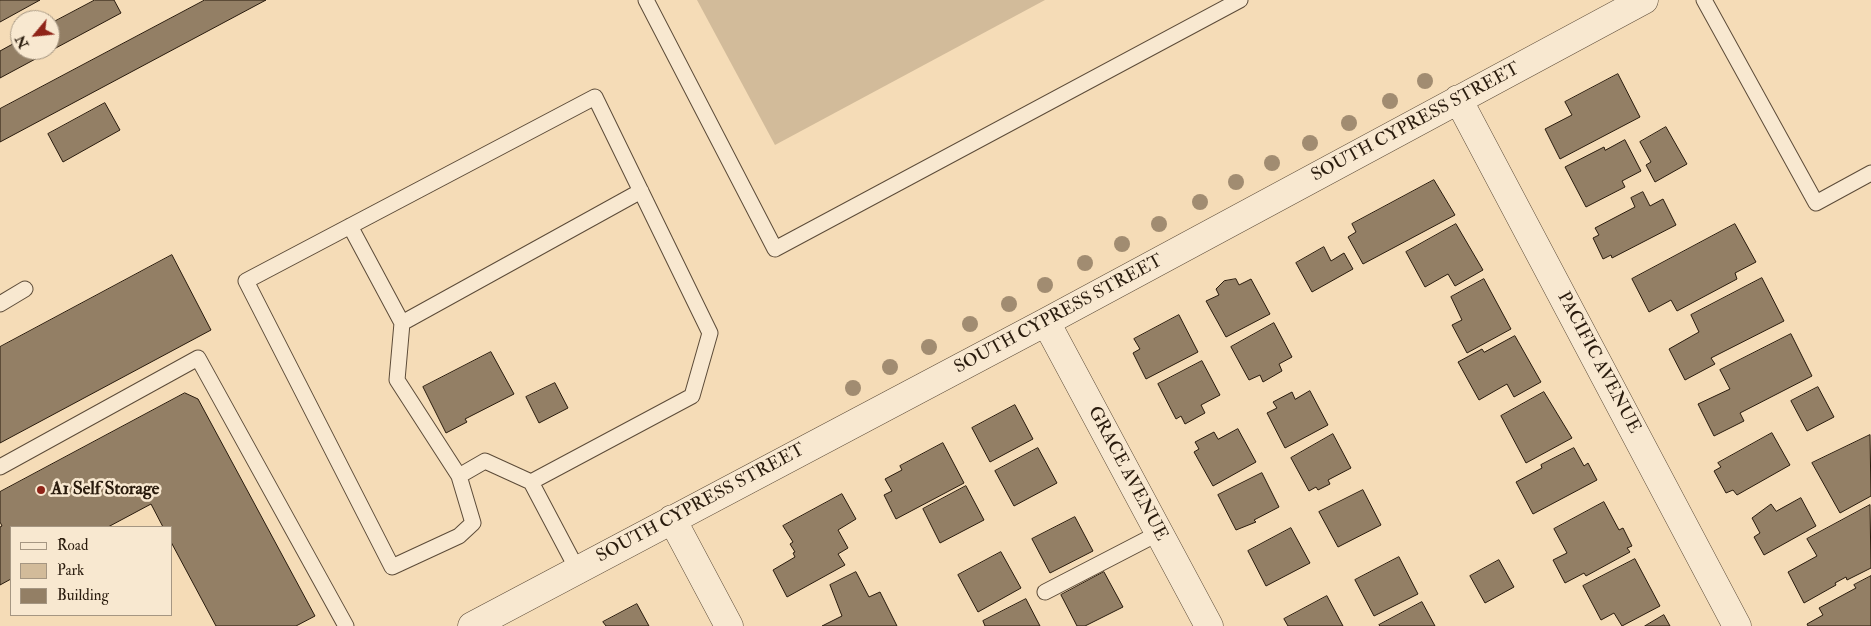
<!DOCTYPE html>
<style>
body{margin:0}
#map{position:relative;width:1871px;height:626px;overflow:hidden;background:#f5dcb7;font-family:"IM FELL Double Pica",serif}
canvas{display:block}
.legend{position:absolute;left:10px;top:526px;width:162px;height:90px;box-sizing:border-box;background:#f8e8d0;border:1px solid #a59682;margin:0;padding:6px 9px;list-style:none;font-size:15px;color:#291b0d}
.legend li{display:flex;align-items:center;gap:10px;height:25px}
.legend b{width:25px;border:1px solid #a59682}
.north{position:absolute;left:10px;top:10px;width:50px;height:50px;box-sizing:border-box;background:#f8e8d0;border:1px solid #a59682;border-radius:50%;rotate:242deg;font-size:14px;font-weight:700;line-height:20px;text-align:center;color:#291b0d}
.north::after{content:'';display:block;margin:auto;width:18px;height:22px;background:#8f2418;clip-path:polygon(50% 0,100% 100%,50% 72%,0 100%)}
</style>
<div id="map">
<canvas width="1871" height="626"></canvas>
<ul class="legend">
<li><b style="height:6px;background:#f8e8d0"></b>Road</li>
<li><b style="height:14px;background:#d2bb9a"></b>Park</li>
<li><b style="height:14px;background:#937f65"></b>Building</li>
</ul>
<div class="north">N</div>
</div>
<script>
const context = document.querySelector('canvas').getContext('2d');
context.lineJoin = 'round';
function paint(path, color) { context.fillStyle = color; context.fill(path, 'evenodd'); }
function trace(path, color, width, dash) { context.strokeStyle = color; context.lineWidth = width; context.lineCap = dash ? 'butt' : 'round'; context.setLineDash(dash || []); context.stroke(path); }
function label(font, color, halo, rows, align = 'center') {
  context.font = font + ' "IM FELL Double Pica",serif'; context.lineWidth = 5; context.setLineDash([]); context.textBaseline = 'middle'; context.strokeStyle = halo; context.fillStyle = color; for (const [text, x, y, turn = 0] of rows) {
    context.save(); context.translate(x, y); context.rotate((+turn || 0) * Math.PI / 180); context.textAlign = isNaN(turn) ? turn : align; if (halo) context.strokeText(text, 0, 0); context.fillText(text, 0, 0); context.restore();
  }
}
paint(new Path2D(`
 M697 0H1045L775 145Z`), '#d2bb9a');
const building = new Path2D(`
 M0 0H40L0 22Z
 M95 0H114L121 13 0 78V51L20 40V50H50V24Z
 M205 0H266L0 142V109Z
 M1618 74 1640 117 1560 159 1545 129 1572 115 1565 102Z
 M105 103 120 130 63 162 48 134Z
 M1666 127 1687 164 1655 182 1646 165 1651 162 1640 142Z
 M1625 140 1641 171 1622 181 1625 187 1586 207 1565 167 1604 147 1605 150Z
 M1434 180 1455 215 1363 264 1348 237 1356 232 1352 224Z
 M1643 192 1650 206 1663 199 1676 225 1612 258 1611 255 1603 259 1593 238 1599 235 1595 228 1635 207 1631 198Z
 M1456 224 1483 270 1455 286 1448 274 1425 287 1406 252Z
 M1735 224 1756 262 1735 273 1737 279 1677 311 1671 300 1649 312 1632 279Z
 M1324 247 1331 261 1344 253 1353 269 1312 292 1296 263Z
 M172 255 211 330 0 443V347Z
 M1762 278 1784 321 1711 358 1715 364 1685 380 1669 349 1699 332 1691 315Z
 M1236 279 1239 285 1251 279 1270 314 1226 337 1206 301 1219 295 1216 289 1224 281Z
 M1484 279 1511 329 1467 353 1452 325 1462 320 1451 297Z
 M1179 315 1198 352 1146 379 1133 353 1140 349 1134 339Z
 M1274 323 1292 357 1279 364 1282 371 1263 382 1260 375 1249 380 1231 347Z
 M1791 334 1812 376 1740 413 1744 421 1714 436 1698 404 1730 389 1720 370Z
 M1515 336 1541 382 1514 397 1507 384 1479 400 1458 362 1482 349 1484 352Z
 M491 352 514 394 465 419 467 422 446 433 423 387Z
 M1202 361 1220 395 1201 405 1205 413 1185 424 1181 416 1176 419 1158 384Z
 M555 383 568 408 539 423 526 397Z
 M1818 387 1834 417 1807 431 1791 401Z
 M1310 391 1328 425 1285 448 1267 413 1277 408 1273 402 1292 392 1295 399Z
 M1544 392 1572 438 1526 463 1501 416Z
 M185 393 198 399 315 616 296 626H216L171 542V527H163L151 504 108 527H11V579L0 585V527L2 526 0 522V492Z
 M1015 405 1033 439 990 462 972 428Z
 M1238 429 1256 462 1213 486 1194 452 1199 449 1195 442 1214 432 1218 439Z
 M1772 433 1790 465 1737 495 1733 490 1726 493 1714 471 1721 467 1718 463Z
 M1333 434 1351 468 1328 480 1330 484 1318 490 1316 487 1309 491 1291 458Z
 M1870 435 1871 496 1840 513 1812 463Z
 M943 443 964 483 896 519 884 495 892 491 885 479 902 470 900 466Z
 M1038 448 1057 483 1014 506 995 471Z
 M1574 448 1584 466 1588 463 1597 480 1533 514 1516 482 1542 468 1541 465Z
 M1262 473 1279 507 1254 520 1256 522 1236 530 1218 495Z
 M966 486 984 520 940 543 923 509Z
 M1363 490 1381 525 1338 547 1319 512Z
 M842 494 856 519 838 530 848 548 838 554 845 565 787 597 773 570 795 557 793 553 795 552 790 544 793 542 783 526Z
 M1801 498 1816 526 1764 555 1754 537 1760 533 1752 518 1771 504 1776 511Z
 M1604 502 1619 530 1623 528 1632 546 1627 548 1630 552 1586 576 1584 573 1565 583 1553 560 1567 553 1554 529Z
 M1870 505 1871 568 1847 580 1846 577 1835 583 1836 585 1804 603 1788 572 1817 556 1807 539Z
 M1075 517 1093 551 1050 573 1032 539Z
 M1291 528 1310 563 1266 586 1248 551Z
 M1001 552 1021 588 978 612 958 575Z
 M1399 557 1418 594 1374 616 1355 580Z
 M1635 559 1660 606 1622 626 1614 613 1601 620 1583 586Z
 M1499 560 1514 587 1485 603 1470 576Z
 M856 572 869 597 880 592 897 626H822L842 616 830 585Z
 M1104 572 1123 607 1085 626H1077L1061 595Z
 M1871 576V626H1808L1807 624 1823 615 1819 608 1856 588 1854 585Z
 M1327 596 1343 626H1288L1284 619Z
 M1026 599 1040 626H985L983 621Z
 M1422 602 1435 626H1380L1379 625Z
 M637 604 649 626H606L603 622Z
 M1664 615 1670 626H1645Z`);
paint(building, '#937f65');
trace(building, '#291b0d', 1);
const lane = new Path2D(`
 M646 0 775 249 1240 0
 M1704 0 1816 203 1871 173
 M350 226 402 323
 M0 304 25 289
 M0 467 198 358 346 626
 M459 476 397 380 402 323 641 191
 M531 482 485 461 459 476 473 523 459 536 392 567 246 281 595 97 710 333 692 396 531 482 577 569
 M1045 592 1159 533`);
const street = new Path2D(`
 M1458 99 1737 626
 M1046 322 1209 626
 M672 519 729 626
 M472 626 1046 322 1644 0`);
trace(lane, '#5c4b38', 17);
trace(street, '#5c4b38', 29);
trace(lane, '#f8e8d0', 15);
trace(street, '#f8e8d0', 28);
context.fillStyle = '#a18c71';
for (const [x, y] of [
 [1425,81],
 [1390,101],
 [1349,123],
 [1310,143],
 [1272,163],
 [1236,182],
 [1200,202],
 [1159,224],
 [1122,244],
 [1085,263],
 [1045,285],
 [1009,304],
 [970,324],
 [929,347],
 [890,367],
 [853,388]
]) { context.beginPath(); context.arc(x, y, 8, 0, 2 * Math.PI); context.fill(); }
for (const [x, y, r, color] of [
 [41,490,5,"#8f2418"]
]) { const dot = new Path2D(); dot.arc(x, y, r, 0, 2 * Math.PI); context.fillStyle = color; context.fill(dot); trace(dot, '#f8e8d0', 2); }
label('18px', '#291b0d', '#f8e8d0', [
 ["SOUTH CYPRESS STREET",1416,123,-28],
 ["SOUTH CYPRESS STREET",1059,315,-28],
 ["PACIFIC AVENUE",1598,363,62],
 ["GRACE AVENUE",1127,474,62],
 ["SOUTH CYPRESS STREET",701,504,-28]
]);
label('bold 18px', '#291b0d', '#f8e8d0', [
 ["A1 Self Storage",51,490]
], 'left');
</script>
